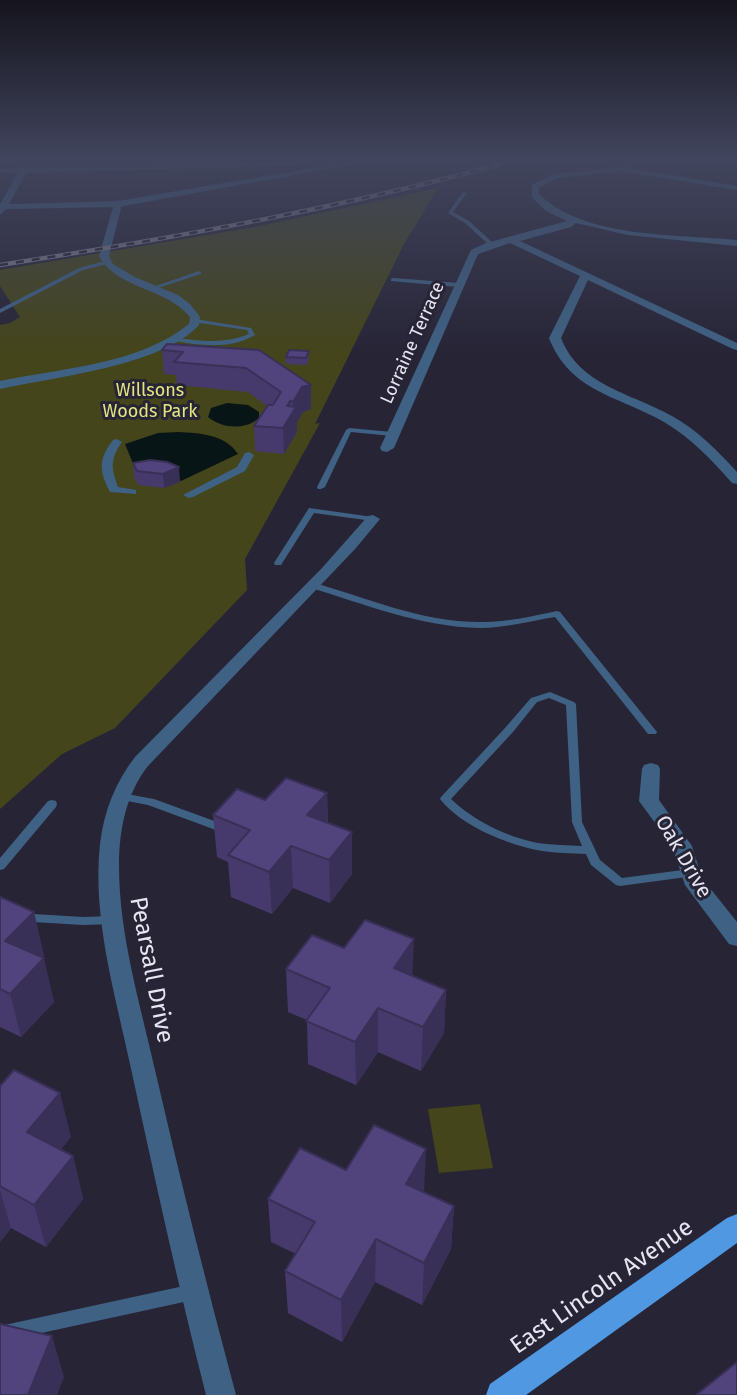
<!DOCTYPE html>
<style>
body{margin:0}
canvas{display:block;background:#272436}
</style>
<canvas width="737" height="1395"></canvas>
<script>
const context = document.querySelector('canvas').getContext('2d');
context.lineJoin = 'round';
function paint(path, color) { context.fillStyle = color; context.fill(path, 'evenodd'); }
function trace(path, color, width, dash) { context.strokeStyle = color; context.lineWidth = width; context.lineCap = dash ? 'butt' : 'round'; context.setLineDash(dash || []); context.stroke(path); }
function label(font, color, halo, rows, align = 'center') {
  context.font = font + ' "Fira Sans",sans-serif'; context.lineWidth = 6; context.setLineDash([]); context.textBaseline = 'middle'; context.strokeStyle = halo; context.fillStyle = color; for (const [text, x, y, turn = 0] of rows) {
    context.save(); context.translate(x, y); context.rotate((+turn || 0) * Math.PI / 180); context.textAlign = isNaN(turn) ? turn : align; if (halo) context.strokeText(text, 0, 0); context.fillText(text, 0, 0); context.restore();
  }
}
paint(new Path2D(`
 M438 188 404 244 315 424 320 423 245 559 247 590 115 728 62 754 0 809V325L10 323 20 317 0 286V270L255 227Z
 M480 1104 493 1168 439 1173 428 1109Z`), '#44451a');
paint(new Path2D(`
 M227 403 248 405 259 412V418C246 430 222 429 208 417L211 408Z
 M178 432C199 433 225 434 238 454L181 481 169 476H138L125 444 158 433Z`), '#081517');
paint(new Path2D(`
 M463 192 467 193 453 212 469 221 493 243V245H489L465 223 448 213Z
 M105 261 107 262V264L83 270 0 313V309L79 268Z
 M199 271 201 272V274L158 288 153 287Z
 M393 278 459 283 462 285 459 287 391 281V279Z
 M195 319 251 328 255 335C232 349 201 346 175 341V339L177 338C201 341 225 344 249 334L247 330 193 322V320Z
 M349 428 392 432 396 434 392 436 351 432 325 487 321 489H318L317 487 346 430Z
 M309 508 373 517 377 519 373 521 314 513 281 565H275L274 563Z
 M311 582C368 598 423 623 483 622 508 622 533 616 557 611L560 612 657 732 656 734H648L555 617C530 621 505 628 480 628 421 627 364 604 308 587L307 585 308 583Z
 M550 692 574 702 576 704 582 822 600 860 622 878 690 869 694 870 696 873 694 876 620 886 616 885 591 865 586 854C571 853 556 853 542 851 508 845 461 826 440 799L441 797 505 728 531 698ZM549 698 566 705 572 822 582 846C568 845 553 845 538 843 507 837 474 821 451 799L513 732 537 702Z
 M121 793 154 799 228 826 229 829 228 832 224 833 148 805 117 799 116 797 117 795Z
 M52 800 56 801 57 804 56 807 4 869 0 870V858L48 801Z
 M0 912 83 917 112 916 116 917 118 920 116 923 112 924 83 925 0 920Z
 M193 1284 198 1287 201 1292 198 1297 193 1300 0 1342V1326Z`), '#3f6184');
paint(new Path2D(`
 M117 439 122 442C110 459 111 468 118 487L136 490V494L110 492C99 470 98 460 113 440Z
 M249 452 254 455 245 471 193 497 189 498 183 495 237 467 245 453Z`), '#3f6184');
paint(new Path2D(`
 M365 159H383L118 207 6 209 0 215V204L18 173H0V169L21 168 27 162 31 164 29 168 309 161 313 163 309 165 26 173 9 204 118 201Z
 M638 159H648L625 171 558 178 539 188V194C585 239 677 234 737 240V246L628 235 576 223 571 227 520 241 737 343V350L733 349 588 280 561 338C580 386 631 393 672 416 697 430 717 450 737 472V484L732 483C712 460 691 438 664 422 619 396 570 392 549 338L580 276 510 243 478 254 394 448 387 452 382 451 380 448 471 250 486 243 567 221 546 211 532 197V185L553 174 620 167Z
 M373 515 380 519 356 548 148 766C126 794 119 830 119 866 119 935 140 1003 155 1070 180 1179 207 1287 236 1395H206C178 1285 154 1175 130 1064 115 993 92 918 100 844 104 811 115 783 135 757L322 568 368 516Z
 M651 763 658 765 660 769 659 800 692 846 702 878 737 922V946L729 944 685 885 672 846 639 801 642 769 644 765Z`), '#3f6184');
paint(new Path2D(`
 M622 167 737 186V190L619 171Z
 M118 201 122 204 109 256 113 264 135 277 178 295 190 304 200 317 199 325C162 366 54 377 0 389V381C61 368 138 365 189 324L190 317C166 287 118 290 99 256L114 204Z`), '#3f6184');
paint(new Path2D(`
 M737 1214V1243L526 1395H486L490 1384 727 1218Z`), '#5099e2');
const rail = new Path2D(`
 M0 265C175 238 348 207 519 159`);
trace(rail, '#7e7b8b', 4.5);
trace(rail, '#272436', 2.5, [8]);
paint(new Path2D(`
 M167 344 311 385V409L303 412 297 422V432L284 454 255 451 254 426 267 406 248 392 177 385 176 375 164 374 162 350Z
 M286 357H309L307 365 286 364Z
 M150 460 180 482 164 488 138 485 134 477 133 463Z
 M327 793 328 823 352 874 330 903 293 888 272 914 231 897 228 862 217 857 213 815Z
 M0 897 44 955 41 957 54 1002 21 1037 0 1027Z
 M286 969 413 976 446 990 444 1033 421 1071 378 1052 356 1085 308 1064 307 1020 288 1012Z
 M0 1086 71 1137 60 1150 73 1156 83 1199 46 1247 11 1228 0 1242Z
 M424 1192 454 1206 451 1249 422 1305 375 1282 342 1342 288 1313 285 1271 296 1254 271 1242 268 1199Z`), '#463a6c');
paint(new Path2D(`
 M311 385V409L303 412 297 422V432L284 454 283 428 287 406 290 401V416L293 412V402L302 387Z
 M179 467 180 482 164 488 163 474Z
 M327 793 328 834 307 815Z
 M352 832V874L330 903 329 860Z
 M291 846 293 888 272 914 269 872Z
 M34 912 44 955 15 984 5 941Z
 M414 939 412 982 394 968Z
 M44 958 54 1002 21 1037 10 994Z
 M446 990 444 1033 421 1071 423 1027Z
 M378 1008V1052L356 1085 355 1042Z
 M60 1093 71 1137 39 1175 27 1132Z
 M426 1149 424 1192 406 1184Z
 M73 1156 83 1199 46 1247 34 1205Z
 M0 1190 11 1228 0 1242Z
 M454 1206 451 1249 422 1305 424 1263Z
 M376 1239 375 1282 342 1342 341 1300Z
 M52 1336 64 1377 57 1395H28Z`), '#393058');
const building = new Path2D(`
 M167 344 259 350 311 385 302 387 293 402 290 401 287 406 296 407 283 428 254 426 268 405H273L281 392 246 368 174 362 183 352 162 350Z
 M289 350 309 351 306 358 286 357Z
 M150 460 167 462 179 467 163 474 137 471 133 463Z
 M286 778 327 793 307 815 352 832 329 860 291 846 269 872 228 855 250 830 213 815 237 789 265 800Z
 M0 897 34 912 5 941 44 958 10 994 0 989Z
 M365 920 414 939 394 968 446 990 423 1027 378 1008 355 1042 306 1021 330 988 286 969 312 935 344 948Z
 M14 1070 60 1093 27 1132 73 1156 34 1205 0 1186V1086Z
 M374 1125 426 1149 406 1184 454 1206 424 1263 376 1239 341 1300 285 1271 315 1222 268 1199 300 1148 346 1170Z
 M0 1324 52 1336 28 1395H0Z
 M737 1362V1395H696Z`);
paint(building, '#51447d');
trace(building, '#393058', 2);
const sky = context.createLinearGradient(0, 0, 0, 354);
sky.addColorStop(0, '#15141e');
sky.addColorStop(0.45, '#41455d');
sky.addColorStop(1, '#41455d00');
context.fillStyle = sky;
context.fillRect(0, 0, 737, 354);
label('18px', '#e7e5f2', '#272436', [
 ["Lorraine Terrace",413,343,-66]
]);
label('18px', '#e2e581', '#272436', [
 ["Willsons",150,391],
 ["Woods Park",150,412]
]);
label('21px', '#e7e5f2', '#272436', [
 ["Oak Drive",683,857,60]
]);
label('24px', '#e7e5f2', '#272436', [
 ["Pearsall Drive",151,970,79],
 ["East Lincoln Avenue",602,1287,-35]
]);
</script>
